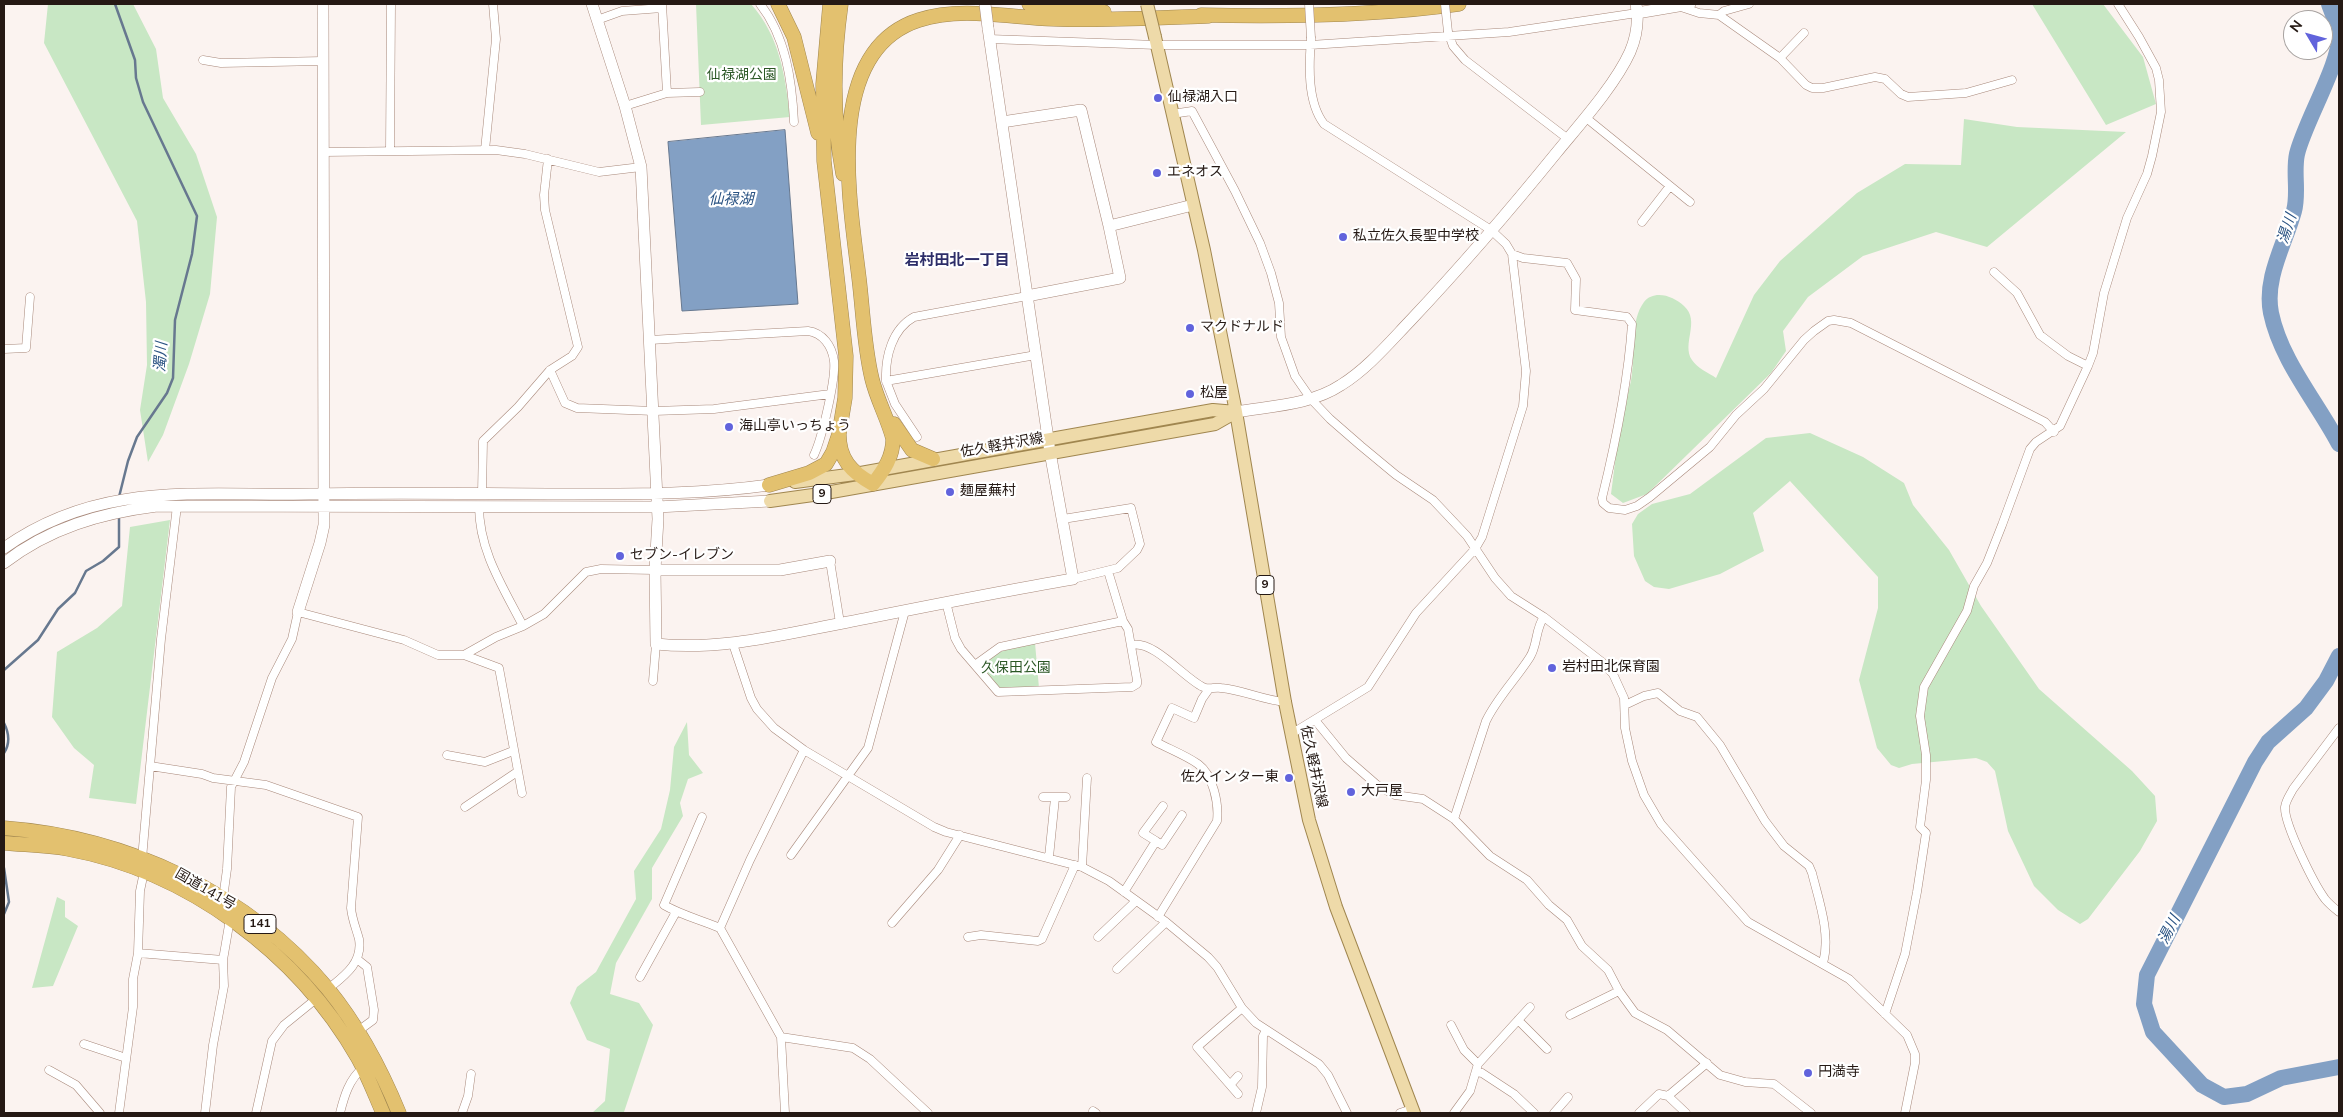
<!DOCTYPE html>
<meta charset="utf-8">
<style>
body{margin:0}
#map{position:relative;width:2343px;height:1117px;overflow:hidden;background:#fbf3f0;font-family:"Nunito Sans",sans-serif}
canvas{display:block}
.frame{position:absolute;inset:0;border:5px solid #251914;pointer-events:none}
.north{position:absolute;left:2283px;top:10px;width:50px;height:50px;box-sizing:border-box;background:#fff;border:1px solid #a8a3a1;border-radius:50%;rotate:307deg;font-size:14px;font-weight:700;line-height:20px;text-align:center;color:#251914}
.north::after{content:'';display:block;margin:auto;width:18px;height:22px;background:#6163dc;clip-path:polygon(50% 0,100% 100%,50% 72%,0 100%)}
</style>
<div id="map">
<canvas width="2343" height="1117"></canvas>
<div class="frame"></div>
<div class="north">N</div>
</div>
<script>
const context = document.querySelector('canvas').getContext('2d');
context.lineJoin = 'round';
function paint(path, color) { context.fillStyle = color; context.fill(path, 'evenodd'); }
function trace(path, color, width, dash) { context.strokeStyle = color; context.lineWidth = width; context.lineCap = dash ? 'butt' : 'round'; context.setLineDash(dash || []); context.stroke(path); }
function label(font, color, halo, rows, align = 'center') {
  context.font = font + ' "Nunito Sans","Noto Sans JP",sans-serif'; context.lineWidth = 4.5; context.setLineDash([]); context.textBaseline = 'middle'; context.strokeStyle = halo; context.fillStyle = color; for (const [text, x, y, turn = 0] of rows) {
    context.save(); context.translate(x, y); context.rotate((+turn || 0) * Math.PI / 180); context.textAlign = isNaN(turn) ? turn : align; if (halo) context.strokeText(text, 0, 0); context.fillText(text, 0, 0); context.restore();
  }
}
paint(new Path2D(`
 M48 4H133L156 49 163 98 196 154 217 217 210 294 189 364 163 435 148 462 140 410 147 365 146 302 137 221 44 43Z
 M696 4H751C780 37 785 75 790 117L701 125Z
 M2032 4H2103L2143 57 2156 104 2106 125Z
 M1964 119 2017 127 2126 132 1987 247 1936 232 1863 256 1808 297 1783 331 1786 351 1771 373 1647 494 1623 503 1611 494C1615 466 1617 438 1623 411 1626 398 1631 386 1632 373 1635 351 1630 321 1644 302 1654 289 1674 296 1684 306 1701 321 1681 344 1692 360 1697 368 1709 373 1716 378L1754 295 1780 261 1857 193 1905 164 1961 165Z
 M1810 433 1863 457 1904 483 1913 505 1949 550 1981 606 2039 689 2132 771 2155 796 2157 821 2140 851 2088 919 2080 924 2058 910 2034 886 2008 831 1995 771 1987 762 1976 758 1912 764 1899 768 1891 765 1877 748 1859 680 1878 608V577L1790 481 1753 513 1764 551 1720 574 1669 589 1654 587 1645 581 1634 556 1632 524 1638 514 1652 504 1690 494 1766 438Z
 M170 520 136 804 89 798 94 765 74 748 52 717 57 652 97 628 122 606 130 527Z
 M1035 643 1039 688 1000 690 983 670C991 649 1017 647 1035 643Z
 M687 722 689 755 703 773 688 779 680 803 683 816 652 868V899L616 963 610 994 639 1003 653 1025 624 1112 592 1113 605 1101 610 1049 587 1040 570 1003 577 987 596 972 636 899 634 871 661 829 670 790 674 747Z
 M57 897 65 901V917L78 926 53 986 32 988Z`), '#c8e7c4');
const water = new Path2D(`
 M785 130 798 304 682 311 668 142Z`);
paint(water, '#83a0c4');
trace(water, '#67788f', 1);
trace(new Path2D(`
 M115 4 135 60 136 78 143 102 197 216 192 254 175 320 173 378 167 393 137 437 128 461 119 497
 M4 670 38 640 58 609 75 593 86 571 103 561 119 547V515
 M4 723C9 733 10 744 4 753
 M4 868 9 902 4 914`), '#67788f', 2.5);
trace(new Path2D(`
 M2329 4C2332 13 2337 23 2339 33 2342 61 2305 121 2297 154 2293 172 2299 193 2294 211 2285 244 2264 278 2271 313 2281 361 2317 402 2339 444
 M2339 656 2326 681 2306 708 2268 742 2255 762 2147 975 2144 1004 2153 1032 2202 1085 2224 1097 2247 1094 2281 1078 2339 1067`), '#83a0c4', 16);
const street = new Path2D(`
 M760 4C786 37 792 81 794 122
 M1681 7 1699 13 1719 15 1780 58 1806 85 1812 88H1823L1875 77 1885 79 1901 94 1908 97 1966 93 2012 80
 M1719 15 1724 11 1749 4
 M597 20 622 11 662 8
 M1448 32 1453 46 1465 60 1568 139
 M989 39 1157 45H1310L1509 32 1637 13
 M1780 58 1804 33
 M203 60 221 63 323 61
 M667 93 700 92
 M625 106 667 93 662 4
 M1172 114 1192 111 1235 191 1260 243 1271 273 1279 303 1281 337 1285 348 1295 376 1311 399 1330 419 1361 446 1396 475 1433 500 1467 536 1495 578 1511 596 1544 617 1602 662 1613 674 1624 698 1625 728 1632 761 1644 795 1661 824 1748 922 1849 979 1907 1035 1915 1054V1063L1905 1113
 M1585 117 1690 202
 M485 150 496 39 493 4
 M390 151 391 4
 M323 152 496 150 525 154 599 172 641 167
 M1642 222 1670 186
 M1512 254 1523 258 1567 263 1576 279 1575 310 1627 317 1632 324C1628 383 1616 441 1602 498L1603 503 1609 508 1625 510 1637 506 1650 497 1710 447 1736 415 1764 389 1804 340 1814 331 1828 321 1834 320 1851 323 2045 422 2054 432
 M1994 272 2017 293 2040 335 2068 356 2088 366
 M1027 296 914 317C892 329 885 357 886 381L1036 355
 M650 340 808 331C823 333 832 346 834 361 836 379 822 438 814 455
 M4 349 26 348 30 297
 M550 370 565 403 577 408 654 411 714 409 830 394
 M886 381 895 404 917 437
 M482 494 483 441 518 407 550 370 572 356 578 347 545 210 544 195 548 159
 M479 506C479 551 503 587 523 626
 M1063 519 1131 508 1140 544 1137 550 1118 568 1073 579
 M830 561 840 623
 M946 602 955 638 961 649 998 692 1132 687 1137 684V680L1128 629 1123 621 1108 571
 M733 644 751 698 757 709 774 728 804 750 934 827 946 832 1082 867 1109 881 1166 922 1208 957 1217 967 1242 1008 1256 1023 1319 1064 1328 1075 1347 1113
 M1132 645C1154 640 1184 678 1203 687 1209 690 1214 687 1221 688 1243 690 1263 700 1285 702
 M464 655 499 668 522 793
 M975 665 1000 647 1123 621
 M653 681 656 644
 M1625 705 1644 696 1658 693 1680 711 1697 717 1720 745 1765 821 1784 846 1809 866 1812 873C1819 901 1831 934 1823 963
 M1315 720 1346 758 1377 785 1395 795 1423 799 1454 819 1490 856 1527 880 1549 905 1567 920 1582 946 1608 970 1619 991 1635 1013 1667 1030 1720 1075 1745 1082 1774 1084 1811 1113
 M2339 728 2293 789C2290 795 2286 800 2285 807 2284 824 2314 884 2325 899 2329 904 2334 908 2339 912
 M1291 734 1368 687 1416 613 1475 549 1482 537 1523 406 1526 371 1512 254 1506 244 1491 230 1324 124C1307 102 1309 65 1311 38
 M447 755 485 762 513 751
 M150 766 202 774 213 778 266 785 358 817 351 908C352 919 356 928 359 939 363 963 344 976 328 989
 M1043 797H1066
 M465 807 517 772
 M702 817 664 905C681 915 701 920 720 928
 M1454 819 1486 721C1497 698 1516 679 1530 657 1538 644 1535 629 1544 617
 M1156 841 1162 845 1182 815
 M791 855 868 748 905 611
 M1049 857 1055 798
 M142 859 161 639 177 506
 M1082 867 1087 778
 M1124 892 1156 841 1143 833 1163 806
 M221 896 224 891 227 869 231 787 244 762 272 678 292 639 298 612 404 640 438 655H464L496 637 523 626 544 614 586 572 601 569 655 570
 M1158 917 1217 821C1219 803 1213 775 1198 764 1185 755 1169 749 1156 742L1172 708 1194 718 1202 699 1209 689
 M892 923 938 870 960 835
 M968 937 981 935 1038 941 1042 939 1075 865
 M1098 937 1136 901
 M138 953 223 960
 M357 959 367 967 374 1010 373 1020 358 1031
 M1117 969 1166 922
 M640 977 676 912
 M1885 1014 1905 954 1917 892 1926 833 1920 827 1926 780V755L1920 716 1924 687 1967 611 1974 586 1987 563 2002 525 2030 449 2036 442 2060 426 2088 366 2093 353 2104 293 2127 218 2147 174 2152 156 2161 112 2159 80 2156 68 2139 37 2118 4
 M1570 1015 1619 991
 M1518 1020 1547 1049
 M1451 1025 1464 1050 1478 1064 1470 1091 1454 1113
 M781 1037 853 1048 870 1059 928 1113
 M84 1044 126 1058
 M1478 1064 1530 1007
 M49 1070 76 1085 100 1113
 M1477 1072 1482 1073 1514 1094 1534 1113
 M1230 1085 1238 1076
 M1238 1094 1197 1047 1242 1008
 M1093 1111 1096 1113
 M119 1113 133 1007V979L138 953 140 891 144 872
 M205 1113 213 1045 224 986 223 960 230 919
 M256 1113 272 1041 284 1025 316 999
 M340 1113C344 1097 349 1079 363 1068
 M462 1113 468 1096 471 1074
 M785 1113 781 1037 720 928 750 860 804 750
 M1256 1113 1262 1087 1263 1036 1266 1030
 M1400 1113 1412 1109
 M1554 1113 1568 1097
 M1639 1113 1659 1094 1668 1096
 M1686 1113 1668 1096 1707 1063`);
const secondary = new Path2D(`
 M592 4 625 106 641 167 658 519 655 570 656 644C721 651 784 634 848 622 923 607 997 592 1073 579L1050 452 988 28
 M1637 13 1690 4
 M1002 122 1081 110 1109 226 1120 278 1027 296
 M1109 226 1193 205
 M1236 412C1270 406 1311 405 1341 385 1367 369 1389 343 1410 321 1461 267 1510 210 1557 152 1580 124 1615 85 1630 52 1637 36 1639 21 1636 4
 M4 548C100 480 199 496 309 494 397 492 486 494 574 494 639 494 705 494 769 485
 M4 563C49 528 101 513 157 506L657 507 770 501
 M655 570H780L830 561
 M298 612 320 543 324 525 323 4`);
const primary = new Path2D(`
 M1155 37 1204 250 1236 412 1285 702 1309 820 1336 907 1414 1113
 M795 482 855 474 1213 410 1236 412
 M770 501 820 494 1215 424 1236 412`);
const highway = new Path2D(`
 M778 4 794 37 818 133
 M841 4C833 61 832 117 843 174
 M1029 4 1104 12
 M1201 15C1286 17 1374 16 1459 4
 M894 424 912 450 933 459
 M839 434C839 459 851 472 873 484 884 470 893 457 893 439 888 419 877 400 872 379 864 346 863 311 859 278 850 202 822 51 919 20 962 6 1011 18 1054 19 1106 21 1157 18 1209 16
 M769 485 809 473 826 464 833 452 839 434 845 398 846 356 824 161 823 84 830 4
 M4 828C127 837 248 893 328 989 358 1026 381 1069 399 1113
 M4 843C25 845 47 845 68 849 188 871 298 953 358 1058 368 1076 375 1095 383 1113`);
trace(street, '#a8887a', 9);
trace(secondary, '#a8887a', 12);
trace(primary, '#a0864f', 14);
trace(highway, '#a0864f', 15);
trace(street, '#fff', 8);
trace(secondary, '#fff', 11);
trace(primary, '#eedaa9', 12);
trace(highway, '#e3c16f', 14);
const streetBridge = new Path2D(`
 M1309 4 1311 38
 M1445 4 1448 32`);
const secondaryBridge = new Path2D(`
 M985 4 988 28`);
const primaryBridge = new Path2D(`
 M1147 4 1155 37`);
trace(streetBridge, '#a8887a', 9, []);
trace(secondaryBridge, '#a8887a', 12, []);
trace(primaryBridge, '#a0864f', 14, []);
trace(streetBridge, '#fff', 8);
trace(secondaryBridge, '#fff', 11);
trace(primaryBridge, '#eedaa9', 12);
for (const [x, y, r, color] of [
 [1158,98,5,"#6163dc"],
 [1157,173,5,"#6163dc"],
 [1343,237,5,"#6163dc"],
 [1190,328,5,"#6163dc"],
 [1190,394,5,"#6163dc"],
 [729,427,5,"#6163dc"],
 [950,492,5,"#6163dc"],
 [620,556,5,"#6163dc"],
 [1552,668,5,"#6163dc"],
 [1289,778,5,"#6163dc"],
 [1351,792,5,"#6163dc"],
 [1808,1073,5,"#6163dc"]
]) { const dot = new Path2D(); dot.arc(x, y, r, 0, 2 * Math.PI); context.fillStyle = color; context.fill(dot); trace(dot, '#fff', 2); }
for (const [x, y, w] of [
 [822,494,18],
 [1265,585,18],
 [260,924,32]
]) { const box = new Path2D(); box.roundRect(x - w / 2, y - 9.5, w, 19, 4); context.fillStyle = '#fff'; context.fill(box); trace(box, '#251914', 1); }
label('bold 12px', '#251914', null, [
 ["9",822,494],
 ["9",1265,585],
 ["141",260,924]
]);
label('14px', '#2b5725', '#fff', [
 ["仙禄湖公園",742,76],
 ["久保田公園",1016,669]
]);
label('14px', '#251914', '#fff', [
 ["仙禄湖入口",1168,98],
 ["エネオス",1167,173],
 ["私立佐久長聖中学校",1353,237],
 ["マクドナルド",1200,328],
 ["松屋",1200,394],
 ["海山亭いっちょう",739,427],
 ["麺屋蕪村",960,492],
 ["セブン-イレブン",630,556],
 ["岩村田北保育園",1562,668],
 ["佐久インター東",1279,778,"right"],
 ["大戸屋",1361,792],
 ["円満寺",1818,1073]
], 'left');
label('14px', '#251914', '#fff', [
 ["佐久軽井沢線",1002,446,-10],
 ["佐久軽井沢線",1313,767,78],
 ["国道141号",205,890,30]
]);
label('italic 15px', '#2a5383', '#fff', [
 ["仙禄湖",731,200],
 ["湯川",2288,229,-72],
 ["濁川",162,357,-86],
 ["湯川",2170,930,-63]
]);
label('bold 15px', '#2d2e69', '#fff', [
 ["岩村田北一丁目",957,261]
]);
</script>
